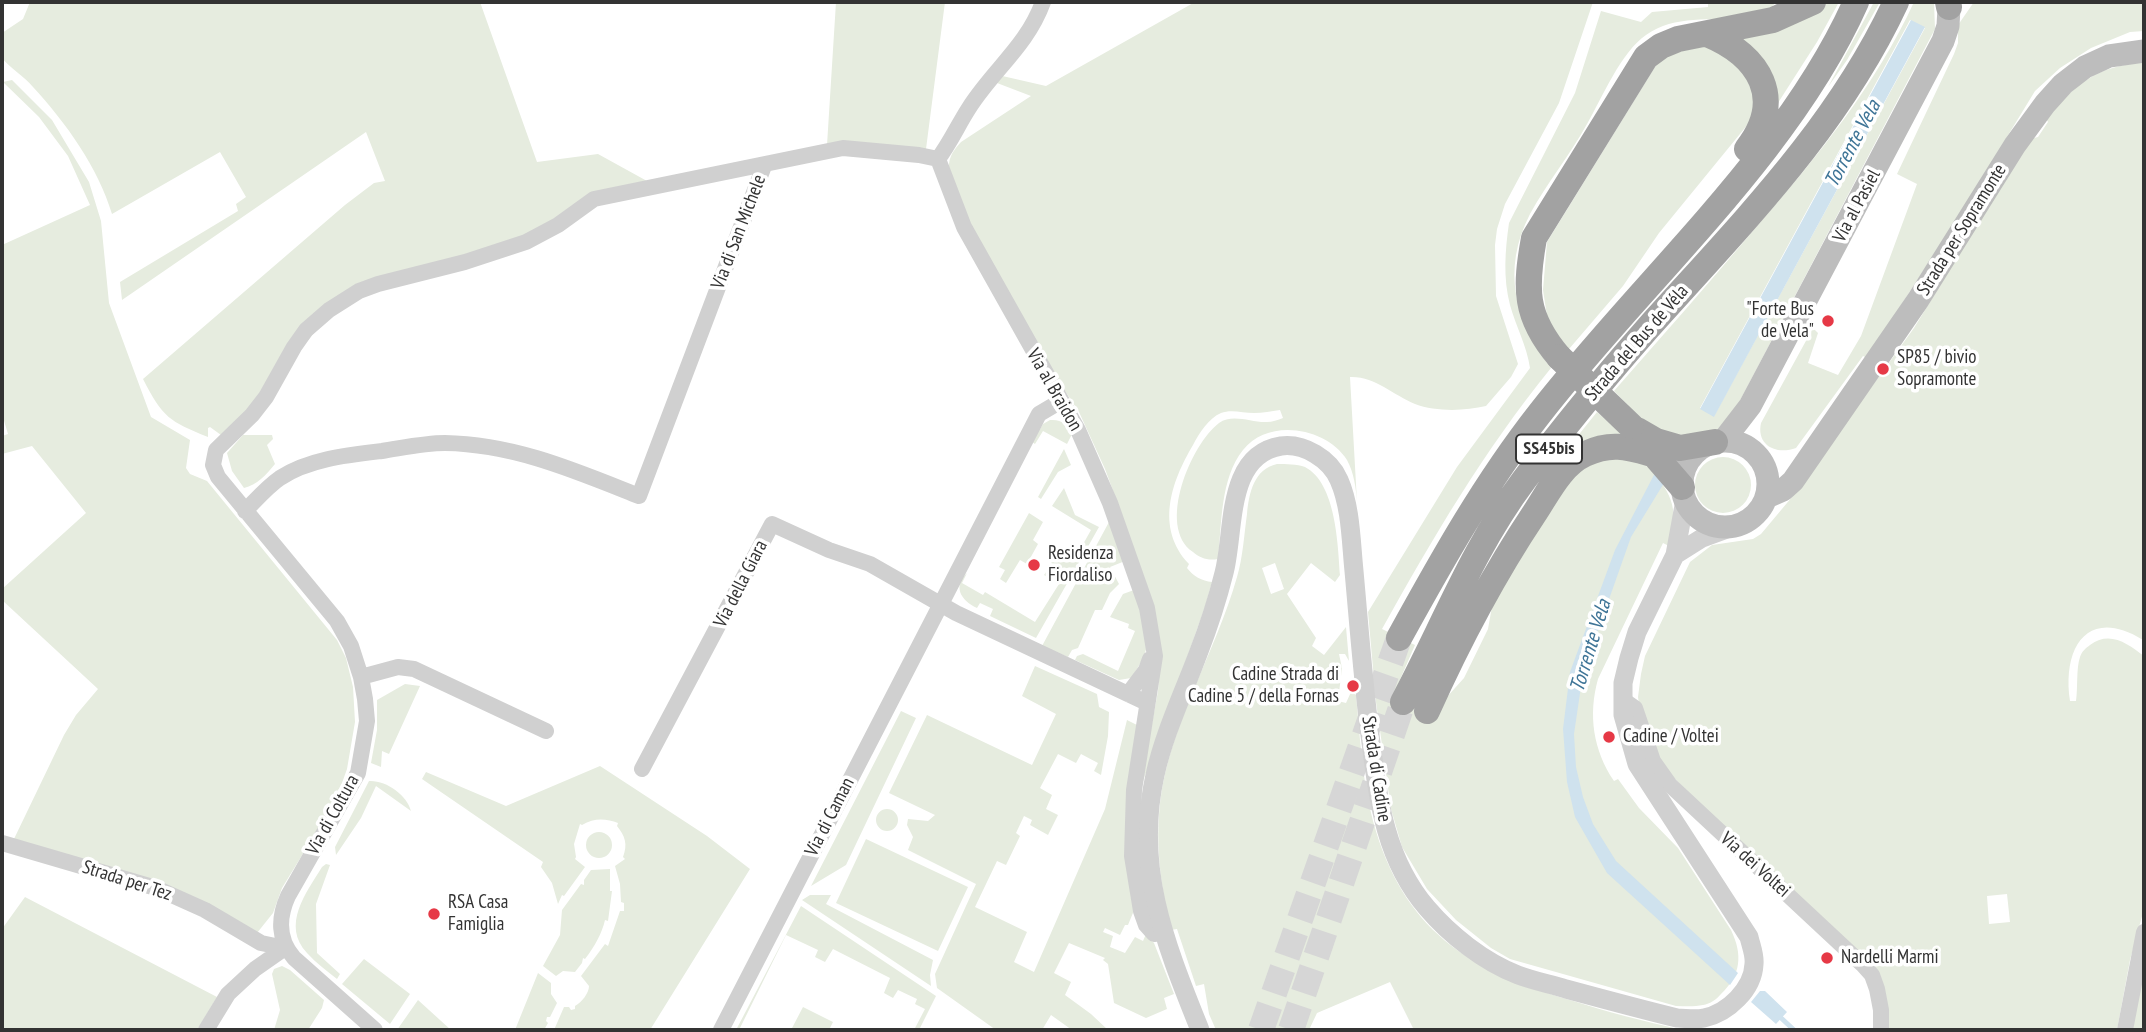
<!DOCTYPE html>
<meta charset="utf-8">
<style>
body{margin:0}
#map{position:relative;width:2146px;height:1032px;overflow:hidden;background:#fff;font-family:"PT Sans Narrow",sans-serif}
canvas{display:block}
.frame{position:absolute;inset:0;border:4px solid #333;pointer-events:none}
</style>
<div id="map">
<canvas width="2146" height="1032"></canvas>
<div class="frame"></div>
</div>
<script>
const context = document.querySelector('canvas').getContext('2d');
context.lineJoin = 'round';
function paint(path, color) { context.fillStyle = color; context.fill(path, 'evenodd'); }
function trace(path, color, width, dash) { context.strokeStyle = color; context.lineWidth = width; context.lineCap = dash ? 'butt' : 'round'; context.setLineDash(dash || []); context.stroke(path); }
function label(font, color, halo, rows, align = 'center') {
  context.font = font + ' "PT Sans Narrow",sans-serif'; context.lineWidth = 7; context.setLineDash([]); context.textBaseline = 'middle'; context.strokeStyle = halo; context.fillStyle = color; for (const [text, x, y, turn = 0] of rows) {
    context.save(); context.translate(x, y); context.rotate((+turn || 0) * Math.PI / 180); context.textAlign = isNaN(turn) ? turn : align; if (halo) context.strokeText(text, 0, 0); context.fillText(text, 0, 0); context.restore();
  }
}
paint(new Path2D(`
 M30 2H480L537 162 598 154 647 181 531 236 350 290 251 408 221 435 210 427 208 428V437C169 421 163 418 143 379L345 205 374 183 385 181 366 132 122 300 120 282 238 211 236 204 246 197 220 152 112 214C98 167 66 123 33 87 24 76 10 68 2 58V33L23 19Z
 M836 2H945L926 149 827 145Z
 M1195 2H1593L1559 103 1505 204 1497 229 1495 245 1496 296 1518 364 1511 377 1486 406C1465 411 1436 412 1415 404 1393 395 1375 376 1350 377L1357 502C1356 488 1354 473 1347 460 1327 428 1269 417 1243 450 1220 479 1222 523 1218 559 1208 561 1200 558 1193 552 1156 527 1191 444 1219 423 1233 413 1252 423 1267 422 1272 422 1278 420 1283 418L1280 410C1271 411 1263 413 1254 413 1243 413 1231 409 1221 413 1209 418 1199 433 1193 445 1171 482 1155 528 1189 564L1187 568C1193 576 1202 581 1212 582L1205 607 1143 781 1141 783 1158 691 1160 664 1118 504 1105 469 1079 412 1040 353 989 263 949 177C948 160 950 154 961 142L1031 96 997 83 998 75 1046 86Z
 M1708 2H1776C1773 5 1769 11 1765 13 1759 16 1750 16 1744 17 1711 22 1675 14 1646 35 1621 52 1602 98 1587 124 1570 155 1547 183 1530 214 1501 270 1515 322 1551 368 1483 452 1434 536 1382 629L1415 645 1392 698H1446L1464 678 1488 629 1493 601 1567 480 1597 455 1644 462C1671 492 1680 505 1669 546L1663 543 1598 679C1588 715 1593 750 1614 781L1618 779 1639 808 1678 848 1731 930C1743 955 1741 975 1721 994 1717 999 1710 1004 1703 1005 1694 1007 1684 1006 1676 1006L1510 959 1491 948 1456 920 1427 889 1402 847 1391 809 1376 702 1368 612 1457 467 1530 368C1527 346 1516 327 1510 305 1503 278 1505 251 1509 223L1575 93 1601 11 1641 22 1652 12 1708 7Z
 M1829 2H1839L1817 42 1776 106 1739 39 1811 13Z
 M1874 2H1880L1847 60 1828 87Z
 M1914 2H1934L1935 29 1733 414 1717 430 1686 439 1648 426 1614 391C1662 336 1711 281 1758 225 1817 157 1876 85 1914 2ZM1910 20 1925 28 1714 416 1700 408Z
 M1974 2H2144V31L2130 32 2091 48 2060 68 2035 91 1963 209 1867 358 1863 356 1796 448C1777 455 1756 446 1761 423L1813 328 1818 333 1808 363 1838 375 1861 336 1917 184 1897 174 1954 54 1958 43V25Z
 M1708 45 1735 57 1753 88V118L1659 233 1623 286 1569 349 1554 332 1547 316 1543 290 1547 242 1661 57 1673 50Z
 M2144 62V638L2143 640C2088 606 2062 647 2070 701H2076C2078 688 2076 669 2080 657 2082 651 2086 648 2090 645 2110 630 2128 644 2144 656V909L2130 960 2117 1030H1885L1881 984 1659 763 1640 710 1638 697 1641 674 1645 656 1690 562 1712 545 1753 539 1761 534 1792 497 1914 328 2030 139 2038 137 2048 122 2045 117C2081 82 2092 68 2144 62ZM2007 894 2010 922 1989 924 1987 896Z
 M12 80 52 120 89 182 101 221 109 303 151 417 190 440 186 468 190 474 207 481 337 640 346 658 353 687 355 722 347 769 342 783 315 834 282 888 273 913 257 933 13 841 64 735 76 715 98 689 2 600V589L86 513 32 446 2 454V436L8 434 2 414V245L90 205 68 156 39 117 3 82Z
 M1597 412 1623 435 1564 453Z
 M1050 420C1062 419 1067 425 1072 434L1067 444 1043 431 1035 444 1032 442 1043 424Z
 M243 435H272L273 439 267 445 275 464C266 475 257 485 244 488L232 471 227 453Z
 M1064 449 1071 465 1058 472 1041 499 1038 497Z
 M1695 485a28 28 0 1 1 56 0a28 28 0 1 1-56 0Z
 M1277 464C1286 464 1297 464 1305 467 1336 483 1338 545 1340 575L1335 582 1311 563 1287 594 1316 638 1312 646 1324 655 1346 627 1349 661 1345 654H1339L1342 668 1338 701 1346 703 1351 692 1356 695C1360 737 1362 780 1373 821 1403 930 1468 970 1570 1000 1607 1012 1644 1021 1682 1030H1414L1390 982 1317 1013 1309 1030H1216L1209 1014 1204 984 1196 986 1177 929 1171 930C1161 888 1155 846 1160 803 1169 725 1216 652 1237 577 1243 557 1244 535 1247 514 1249 493 1254 469 1277 464ZM1275 563 1284 589 1271 594 1262 568Z
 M1064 488 1075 515 1099 527 1072 575 1051 563 1057 553 1073 562 1091 530 1052 506Z
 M1029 513 1043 522 1033 540 1038 544 1027 564 1020 560 1006 583 1000 579 1005 570 999 567Z
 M1109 522 1125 561 1110 567 1119 584 1110 593 1102 610H1095L1078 648 1072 650 1068 657 1042 646Z
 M1049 568 1069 580 1036 638 990 616 993 609 980 603 977 608C960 600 953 586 967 573L962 583 983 595 985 592 1035 622 1059 584 1044 575Z
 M1134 590C1147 631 1158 640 1131 678L1119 680 1075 660 1077 656 1083 654 1118 671 1135 631 1128 628 1129 624 1110 617 1123 594Z
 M1035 666 1097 694 1099 707 1109 712 1108 736 1101 775 1094 771 1098 763 1081 754 1076 763 1058 754 1040 788 1052 795 1046 809 1058 815 1048 835 1030 825 1032 820 1024 816 1016 833 1020 836 1006 865 997 861 975 907 1027 932 1014 962 1034 972 1105 809 1127 720 1139 726 1135 908 1128 925H1125L1120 935 1105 928 1103 932 1113 936 1110 947 1125 953 1135 937 1143 941 1146 934 1154 943 1174 994 1164 998 1167 1009 1146 1018 1114 1003 1108 964 1103 960 1105 958 1069 943 1054 973 1071 982 1065 995 1091 1014 1108 1030H1072L1051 1015 1042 1030H996L937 988 935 974 976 884 908 850 913 837 907 825 908 819 928 821 935 815 889 793 927 715 1032 765 1056 714 1022 696Z
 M405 684 420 686 389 754 382 751 381 767 371 763 377 730V700Z
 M901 711 916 718 846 865 811 886Z
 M600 766 707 836 750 869 650 1030H554L564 1007H569L571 1010 575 1009V1006C582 1002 589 993 589 986L581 976 605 944 608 946 620 911H624V903L621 902 620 884 615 866 625 859 623 857C628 844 625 836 617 826L618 823C607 819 595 817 582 825L580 824 574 844 576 857 575 859 585 867 564 896 562 895 558 904 552 883 541 867 543 862 422 779 426 772 506 806Z
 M369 781C386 780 407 795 411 811L376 786 361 818 336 855 335 847Z
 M876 820a11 11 0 1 1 22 0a11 11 0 1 1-22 0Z
 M586 845a13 13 0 1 1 26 0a13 13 0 1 1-26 0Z
 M866 839 968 887 938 951 836 903Z
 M326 864 330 865 316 904 317 953 340 974 337 979C327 971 316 963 307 953 281 925 306 893 322 867Z
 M610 869V891H612L608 921 605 920C602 933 595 946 585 959L583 958 582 963 575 972 563 971 556 976 543 966 560 935 562 910 581 884 584 885V880L591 870Z
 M810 895H831L826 904 933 960 930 975 931 986 802 900Z
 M25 897 217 997 197 1030H2V929Z
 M801 906 936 996 919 1030H914L925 1009 915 1004 917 999 898 990 893 998 884 993 890 978 833 949 825 962 815 957 818 950 786 935 739 1030H736Z
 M364 959 410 994 390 1024 342 984Z
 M2144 960V1030H2131Z
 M282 966 290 970 324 1000 322 1008 308 1030H274L280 1010 272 974 274 969Z
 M538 973 551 983V994L557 1003 550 1017H547L546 1021 548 1023 544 1030H515Z
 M418 1000 451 1030H397Z
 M803 1007 833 1022 829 1030H791Z`), '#e6ecdf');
paint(new Path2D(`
 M1911 20 1925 27 1714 417 1700 409Z
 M1656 471 1664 483 1631 537 1583 673 1574 734 1576 767 1583 797 1593 824 1616 861 1738 973 1730 985 1607 873 1575 817 1567 782 1563 729 1570 672 1615 550Z
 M1760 991H1765L1787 1012 1776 1024 1751 1002Z`), '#cfe2ee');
trace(new Path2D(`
 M1779 1016 1794 1030`), '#cfe2ee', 5);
trace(new Path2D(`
 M1261 1030 1399 638
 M1291 1030 1403 702`), '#d6d6d6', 26, [26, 13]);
trace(new Path2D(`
 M938 159 964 227 1078 430 1110 503 1147 608 1155 656 1134 790 1132 856 1141 911 1146 925 1154 934 1162 933
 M938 159C950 143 958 125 969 108 993 70 1027 46 1043 2
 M245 511C256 500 267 487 280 478 309 459 348 455 382 451 402 448 424 443 445 443 514 444 576 471 639 496L764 166
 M361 677 398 667 414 669 546 731
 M1128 694 1146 670 1150 659
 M1622 699 1635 708 1653 761 1670 785 1863 965 1872 975 1877 989 1881 1010V1030
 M642 769 772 524 829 550 870 564 956 613 1147 703
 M2 843 156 888 205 910 261 943 285 948
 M206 1030 228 994 255 969 285 948
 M375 1030 294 958C278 940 278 918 288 896L358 773 367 721 365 699 361 677 351 646 337 621 218 477 213 465 216 450 252 415 266 397 294 347 306 330 329 310 359 291 378 284 465 262 526 242 558 225 594 199 843 148 919 155 938 159
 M721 1030 1039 414 1061 401
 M2125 1030 2144 932`), '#d0d0d0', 16);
trace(new Path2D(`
 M1675 555 1702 538 1732 527
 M1200 1030C1166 945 1134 869 1155 775 1164 734 1183 694 1198 654 1208 628 1217 601 1224 573 1235 532 1225 455 1281 446 1304 443 1330 459 1339 480 1351 507 1351 542 1354 571 1359 626 1363 680 1370 735 1378 797 1384 858 1427 908 1450 935 1484 962 1518 975 1534 981 1550 984 1566 989 1603 999 1640 1009 1677 1018 1685 1018 1696 1020 1704 1018 1728 1013 1753 989 1754 964 1755 955 1751 946 1749 937L1637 764 1623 715V683L1629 658 1637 632 1675 555 1685 500`), '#d0d0d0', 19);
trace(new Path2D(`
 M1723 441 1750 406 1943 41 1948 26 1949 7
 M1682 484a43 43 0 1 1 86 0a43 43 0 1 1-86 0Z
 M1767 497 1783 490 1793 481 1918 300 2015 145 2045 104 2063 84 2085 67 2109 56 2144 51`), '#bdbdbd', 23);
trace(new Path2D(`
 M1948 2 1949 7
 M1707 34C1760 56 1786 99 1747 149
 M1559 357C1524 316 1525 288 1534 238L1646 57 1661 46 1678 39 1773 20 1813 2
 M1637 430 1656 441 1680 448 1715 442
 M1643 442 1682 487
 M1399 638C1442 560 1485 483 1540 413 1643 280 1788 155 1856 2
 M1403 702C1443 627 1473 548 1524 480 1563 428 1605 377 1648 328 1740 225 1837 129 1896 2
 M1427 711C1458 642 1492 577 1534 514 1548 493 1561 465 1585 454 1611 442 1627 447 1652 454`), '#a2a2a2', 26);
trace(new Path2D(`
 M1559 357 1631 426`), '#a2a2a2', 26);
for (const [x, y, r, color] of [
 [1828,321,7,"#e63946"],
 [1883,369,7,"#e63946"],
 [1034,565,7,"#e63946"],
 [1353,686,7,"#e63946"],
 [1609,737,7,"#e63946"],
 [434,914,7,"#e63946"],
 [1827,958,7,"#e63946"]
]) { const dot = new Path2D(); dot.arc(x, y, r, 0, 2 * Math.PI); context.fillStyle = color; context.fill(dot); trace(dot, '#fff', 2.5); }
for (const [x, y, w] of [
 [1549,449,66]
]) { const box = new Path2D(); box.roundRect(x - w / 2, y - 14.5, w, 29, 5); context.fillStyle = '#fff'; context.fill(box); trace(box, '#333', 2); }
label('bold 18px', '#333', null, [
 ["SS45bis",1549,449]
]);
label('19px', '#333', '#fff', [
 ["Via al Pasiel",1857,206,-62],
 ["Strada per Sopramonte",1962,230,-58],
 ["Via di San Michele",739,232,-69],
 ["Strada del Bus de Véla",1637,343,-49],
 ["Via al Braidon",1054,390,60],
 ["Via della Giara",741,584,-63],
 ["Strada di Cadine",1376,769,81],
 ["Via di Coltura",333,815,-61],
 ["Via di Caman",830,817,-63],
 ["Via dei Voltei",1755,865,42],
 ["Strada per Tez",127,881,18]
]);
label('19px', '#333', '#fff', [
 ["\"Forte Bus",1814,310,"right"],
 ["de Vela\"",1814,332,"right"],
 ["SP85 / bivio",1897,358],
 ["Sopramonte",1897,380],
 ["Residenza",1048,554],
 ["Fiordaliso",1048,576],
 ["Cadine Strada di",1339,675,"right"],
 ["Cadine 5 / della Fornas",1339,697,"right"],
 ["Cadine / Voltei",1623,737],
 ["RSA Casa",448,903],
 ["Famiglia",448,925],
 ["Nardelli Marmi",1841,958]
], 'left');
label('italic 21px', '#3f7597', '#fff', [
 ["Torrente Vela",1853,144,-62],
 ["Torrente Vela",1591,646,-73]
]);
</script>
